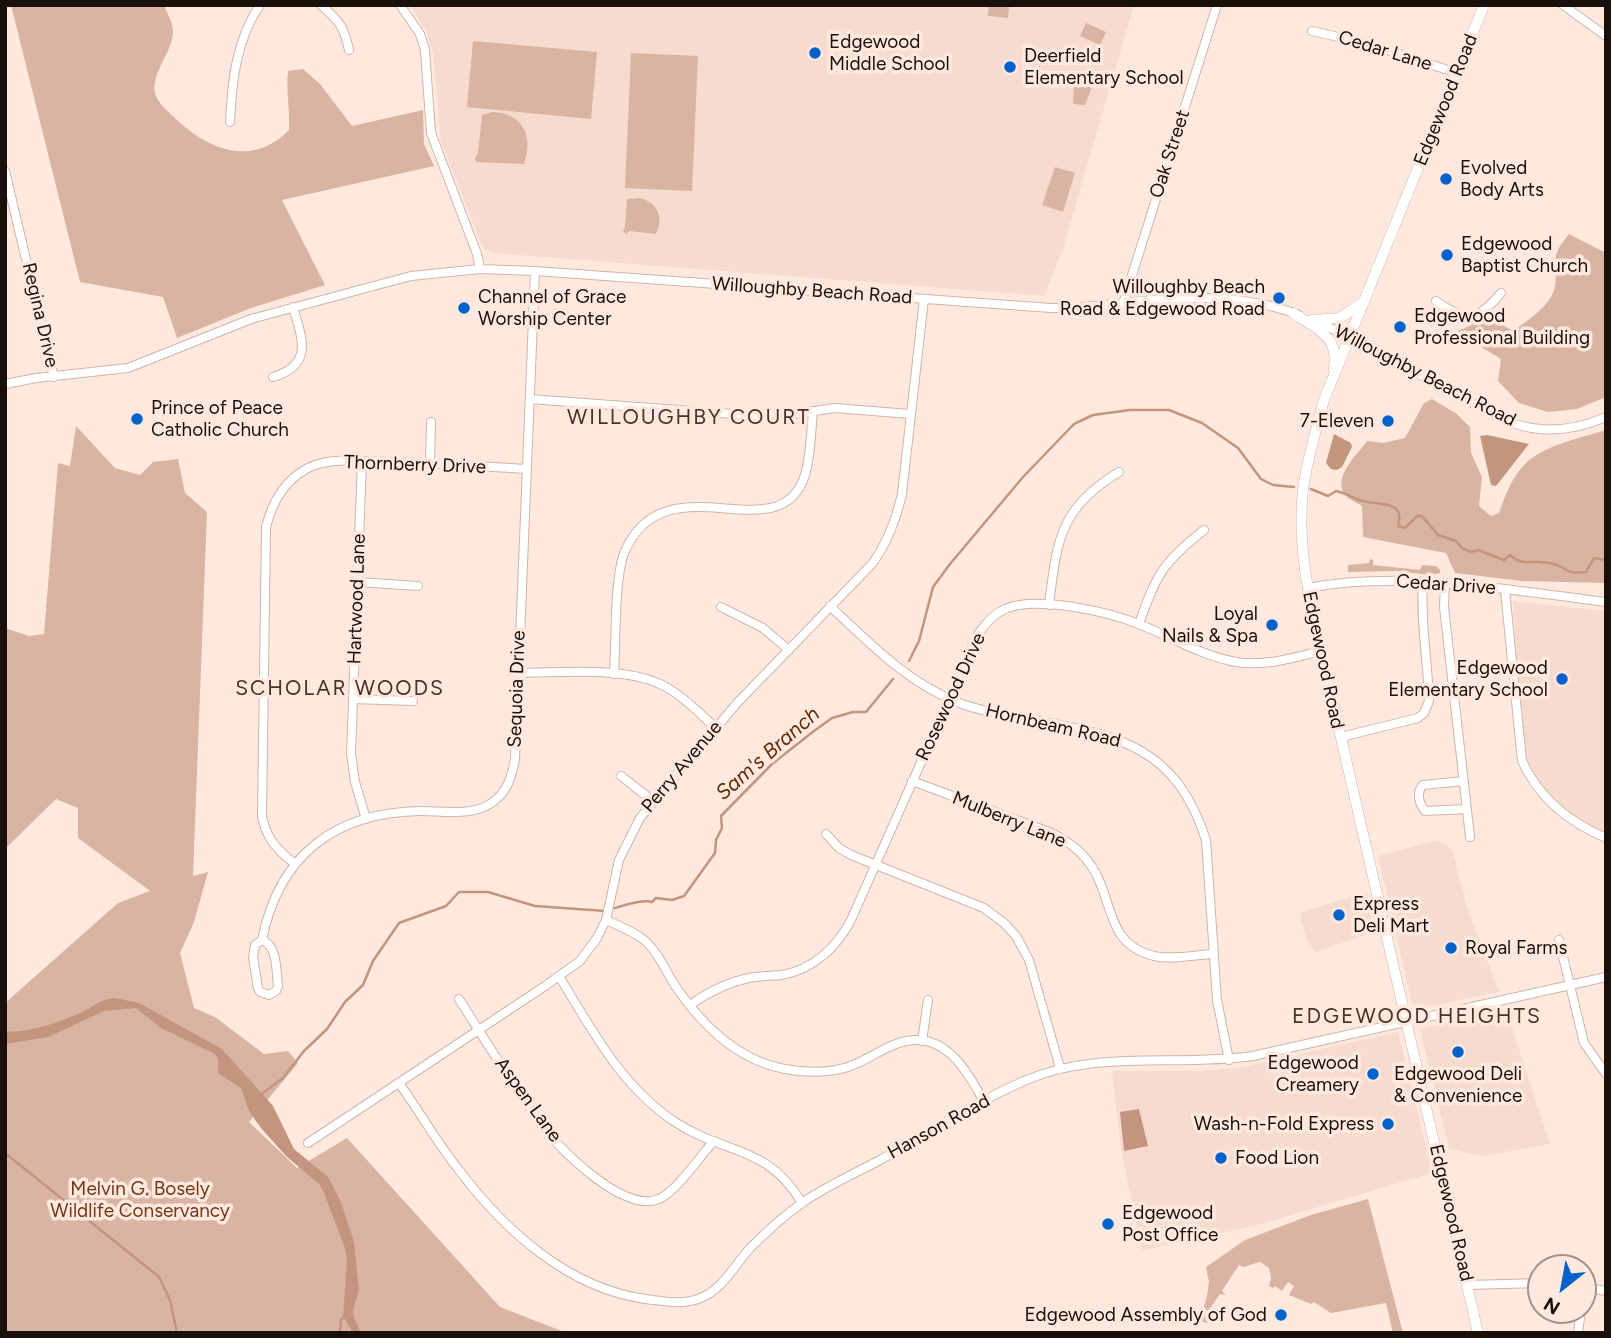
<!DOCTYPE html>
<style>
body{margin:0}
#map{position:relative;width:1611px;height:1338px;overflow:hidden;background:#ffe9de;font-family:Figtree,sans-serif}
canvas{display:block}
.frame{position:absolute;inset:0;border:7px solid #19100c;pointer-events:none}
.north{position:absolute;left:1527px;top:1254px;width:70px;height:70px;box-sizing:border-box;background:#ffe9de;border:2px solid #a3928a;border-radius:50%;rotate:211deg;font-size:19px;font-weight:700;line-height:28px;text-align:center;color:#19100c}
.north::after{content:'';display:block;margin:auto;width:24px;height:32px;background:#0062ca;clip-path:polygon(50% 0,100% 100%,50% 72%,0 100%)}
</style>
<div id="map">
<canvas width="1611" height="1338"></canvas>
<div class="frame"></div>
<div class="north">N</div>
</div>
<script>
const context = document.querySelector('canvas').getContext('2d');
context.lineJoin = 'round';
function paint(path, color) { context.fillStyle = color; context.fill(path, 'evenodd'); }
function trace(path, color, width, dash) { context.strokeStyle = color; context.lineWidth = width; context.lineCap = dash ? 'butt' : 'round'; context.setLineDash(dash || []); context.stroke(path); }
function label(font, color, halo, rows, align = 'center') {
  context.font = font + ' Figtree,sans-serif'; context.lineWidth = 7; context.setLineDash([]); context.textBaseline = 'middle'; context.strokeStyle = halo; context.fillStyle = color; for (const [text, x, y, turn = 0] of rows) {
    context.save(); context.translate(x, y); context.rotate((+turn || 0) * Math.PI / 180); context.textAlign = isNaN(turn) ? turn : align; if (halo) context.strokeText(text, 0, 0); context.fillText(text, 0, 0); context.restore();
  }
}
paint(new Path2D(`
 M410 5H1134L1062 252 1044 296 492 253 483 248 441 142 433 53 426 31Z
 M1513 601 1606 611V833L1577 820 1554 801 1534 778 1523 747Z
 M1438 840 1452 849 1467 907 1499 992 1420 1008 1412 1004 1378 856Z
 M1367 892 1374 932 1316 952 1307 941 1300 917 1302 912Z
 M1506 1009 1550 1144 1483 1156 1449 1149 1420 1029Z
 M1398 1032 1432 1173 1254 1226 1142 1250 1121 1149 1112 1071H1197L1238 1068Z`), '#f6dbce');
paint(new Path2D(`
 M11 5H164C167 13 173 23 173 31 173 52 151 72 155 93 157 102 168 112 175 118 209 151 253 167 289 130 290 110 286 91 288 71L303 69 320 84 352 126 423 110 424 144 434 166 282 200 325 285 251 308 177 338 163 297 80 282Z
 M989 5H1009L1008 18 988 16Z
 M1086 23 1106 32 1100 45 1080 36Z
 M473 41 597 52 591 119 467 107Z
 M631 53 698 56 692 191 625 188Z
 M1069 75 1092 87 1085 105 1073 104 1074 87 1066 85Z
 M492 112C523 113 534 136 524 164L476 162 475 158 478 153 482 115Z
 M1055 167 1075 173 1063 212 1042 205Z
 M640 198C658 203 664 217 656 234L629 231 626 234 623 231 625 227 627 199Z
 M1569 234 1606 253V397L1577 409 1548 412 1519 403 1498 381 1501 359 1456 332 1489 317 1513 331C1528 320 1551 306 1555 286 1559 259 1548 259 1569 234Z
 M1432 399 1457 414 1470 427 1471 453 1482 477 1479 506 1491 516 1499 513C1505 496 1512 477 1525 464 1544 445 1581 438 1606 430V583L1522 581 1455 573 1446 553 1363 537 1362 506C1356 502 1346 498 1343 492 1335 474 1358 454 1367 441L1383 443 1405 438 1424 403Z
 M76 426 115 468 140 475 153 462 178 459 185 493 207 512 193 876 208 872 194 922 180 953 194 1008 215 1017 264 1054 288 1051 298 1063 249 1122 297 1168 347 1138 500 1307 567 1333H5V1003L118 903 150 891 78 838V808L56 799 5 849V628L29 636 44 634 58 463 70 466Z
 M1370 559 1373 560V565L1420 570 1422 565 1436 566 1440 570V573L1431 575 1397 571 1348 572V565L1369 563Z
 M1368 1199 1403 1333H1393L1386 1303 1331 1313 1314 1302 1311 1304 1289 1295 1294 1286 1288 1282 1282 1291 1275 1286 1273 1288 1269 1286 1271 1278 1269 1268 1260 1262 1243 1267 1239 1265 1222 1291 1226 1295 1220 1294 1205 1316 1210 1320 1208 1323 1202 1322 1201 1318 1207 1296 1209 1282 1206 1267 1245 1240 1311 1215Z`), '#dab4a2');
paint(new Path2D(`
 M1334 434 1351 443 1352 447 1342 467 1337 470 1331 469 1326 463Z
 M1487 435 1529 444 1496 486 1491 485 1480 436Z
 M115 998 139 1003 222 1049 273 1106 294 1149 328 1177 341 1202 354 1242 359 1291 353 1309 354 1318 361 1333H353L343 1316 347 1261 345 1248 324 1193 319 1184 286 1156 261 1128 249 1111 241 1088 218 1073V1058L215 1054 161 1028 136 1008 104 1011 48 1037 5 1044V1032C32 1032 56 1023 80 1013 94 1007 99 999 115 998Z
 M1139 1109 1148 1146 1124 1151 1120 1112Z`), '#c3947e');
trace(new Path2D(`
 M1311 489 1328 496 1336 491C1346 493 1353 499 1363 501 1373 504 1390 502 1397 510 1401 515 1399 521 1398 526L1405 528 1417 516H1422L1438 535 1456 541 1462 548 1471 552 1478 550 1504 560 1510 555C1523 568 1537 558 1554 564 1571 570 1564 574 1586 572L1594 558 1606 560
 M909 661 919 641 933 587 950 564 1023 477 1074 424 1093 415 1130 410H1169L1202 423 1238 448 1261 479 1273 485 1294 487
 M611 909C623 906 641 899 652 902L656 898 672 900 684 896 715 853 716 840 722 828 721 816 772 764 814 731 832 718 853 712H866L893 679
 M260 1095 283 1078 304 1051 327 1029 345 1002 363 985 373 961 399 923 446 906 459 892H488L535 906 605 911
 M5 1153 159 1277 170 1300 177 1333
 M340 1333 341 1319 345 1317`), '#c3947e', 2.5);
const minor = new Path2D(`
 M321 5C339 21 344 26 349 50
 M400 5 420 34 425 50 431 133 477 254 480 269
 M1563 5 1606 36
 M1312 31 1369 44 1457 73
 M230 122C232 82 236 40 260 5
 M5 171 54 377
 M1436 301C1466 322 1477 322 1501 293
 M1123 304 1217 5
 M1314 321C1364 341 1410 370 1458 396 1481 408 1505 424 1532 428 1557 432 1583 427 1606 417
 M273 377C314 365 302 338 293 307
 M5 384 36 378 128 368 251 319 411 276 480 269 535 271 1051 308C1095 309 1138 299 1181 298 1219 297 1263 301 1299 315
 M530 399 774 417 835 408 910 414
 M362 461 351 754 355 782 366 819
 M430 464 431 422
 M358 582 418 586
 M1445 583 1444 607 1470 837
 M1307 588C1406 570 1507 590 1606 602
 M1505 590 1522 761C1539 798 1568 822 1606 838
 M1049 605C1057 541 1059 508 1119 472
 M830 606C870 644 910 685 962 704 977 710 994 712 1009 715 1103 735 1172 734 1206 840L1217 1000 1229 1060
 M721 607 763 628 789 650
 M1139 624C1156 575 1163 562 1204 530
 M518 673C561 673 621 666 660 684 681 694 698 712 716 728
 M614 674C616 644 614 576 625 551 666 458 780 555 805 475 811 455 811 431 813 411
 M353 699 413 701
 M1341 737 1418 718 1424 713 1429 701C1428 662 1420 622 1423 582
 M621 776 653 801
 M912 781 1052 833C1071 843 1085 854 1095 872 1114 906 1107 944 1154 956 1172 960 1194 955 1213 954
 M1464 781 1423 785C1416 792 1419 804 1425 811L1467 809
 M826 834 839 848 851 855 984 908 1004 923 1016 936 1029 960 1060 1068
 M294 863C277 850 266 838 262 816L266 527C272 503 285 480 308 468 333 456 366 462 393 462 437 464 482 466 526 469
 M606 920C619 926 633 931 644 940 657 951 665 969 674 984 700 1023 737 1060 785 1069 805 1073 829 1073 848 1067 865 1061 880 1050 896 1044 942 1027 966 1068 984 1102
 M262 940C279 855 335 812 421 811 444 811 475 817 494 801 508 791 512 775 515 759L535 271
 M262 940C278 946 276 971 278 986L276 991 269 995 260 992 258 988 253 957 255 945Z
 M1559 940 1584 1043 1606 1074
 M559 976C592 1030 621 1086 675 1122 725 1155 767 1144 802 1203
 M459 999C487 1043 514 1088 545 1129 564 1154 625 1213 659 1199 678 1190 699 1157 714 1141
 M690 1005C707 993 729 982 749 978 760 976 771 976 781 975 813 970 837 947 851 920L978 634C985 624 993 614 1005 609 1036 595 1110 612 1141 625 1171 637 1199 654 1231 661 1261 668 1291 658 1321 651
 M922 1041 928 1000
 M399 1083C420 1112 437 1143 459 1170 504 1230 568 1288 645 1299 663 1301 681 1305 698 1299 722 1291 734 1266 750 1248 766 1232 784 1216 802 1203 826 1186 854 1174 880 1160 928 1133 974 1103 1024 1081 1097 1049 1177 1067 1253 1056L1606 977
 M308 1143 545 986 580 961 597 938 606 920 619 860 640 818 738 702 872 564C888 542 896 520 902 494L924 299
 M1467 1285 1541 1283
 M1583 1287 1606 1291
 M1583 1300 1585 1287
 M1578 1333 1581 1310`);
const major = new Path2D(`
 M1293 313C1317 329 1339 335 1334 369
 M1312 320 1340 318 1362 303
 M1478 1333 1321 651C1309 598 1297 545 1303 490 1307 459 1316 430 1324 400L1484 5`);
trace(minor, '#cfb5a8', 10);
trace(major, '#cfb5a8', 11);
trace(minor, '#fff', 8);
trace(major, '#fff', 10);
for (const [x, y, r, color] of [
 [815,53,7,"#0062ca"],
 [1010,67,7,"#0062ca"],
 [1446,179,7,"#0062ca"],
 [1447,255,7,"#0062ca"],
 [1279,298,7,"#0062ca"],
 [464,308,7,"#0062ca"],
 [1400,327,7,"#0062ca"],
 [137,419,7,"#0062ca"],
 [1388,421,7,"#0062ca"],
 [1272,625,7,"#0062ca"],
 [1562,679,7,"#0062ca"],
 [1339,915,7,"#0062ca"],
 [1451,948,7,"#0062ca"],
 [1458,1052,7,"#0062ca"],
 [1373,1074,7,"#0062ca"],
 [1388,1124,7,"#0062ca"],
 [1221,1158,7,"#0062ca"],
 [1108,1224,7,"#0062ca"],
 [1281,1315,7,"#0062ca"]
]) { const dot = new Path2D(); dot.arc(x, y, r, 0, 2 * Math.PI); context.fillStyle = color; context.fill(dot); trace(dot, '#ffe9de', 2.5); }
label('19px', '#19100c', '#ffe9de', [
 ["Edgewood",829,42],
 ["Middle School",829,64],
 ["Deerfield",1024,56],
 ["Elementary School",1024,78],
 ["Evolved",1460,168],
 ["Body Arts",1460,190],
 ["Edgewood",1461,244],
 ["Baptist Church",1461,266],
 ["Willoughby Beach",1265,287,"right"],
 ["Road & Edgewood Road",1265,309,"right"],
 ["Channel of Grace",478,297],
 ["Worship Center",478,319],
 ["Edgewood",1414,316],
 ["Professional Building",1414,338],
 ["Prince of Peace",151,408],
 ["Catholic Church",151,430],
 ["7-Eleven",1374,421,"right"],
 ["Loyal",1258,614,"right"],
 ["Nails & Spa",1258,636,"right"],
 ["Edgewood",1548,668,"right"],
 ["Elementary School",1548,690,"right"],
 ["Express",1353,904],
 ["Deli Mart",1353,926],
 ["Royal Farms",1465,948],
 ["Edgewood",1359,1063,"right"],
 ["Creamery",1359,1085,"right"],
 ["Edgewood Deli",1458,1074,"center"],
 ["& Convenience",1458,1096,"center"],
 ["Wash-n-Fold Express",1374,1124,"right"],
 ["Food Lion",1235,1158],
 ["Edgewood",1122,1213],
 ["Post Office",1122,1235],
 ["Edgewood Assembly of God",1267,1315,"right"]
], 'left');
label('19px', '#19100c', '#ffe9de', [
 ["Cedar Lane",1385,51,17],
 ["Edgewood Road",1446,100,-68],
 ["Oak Street",1170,154,-72],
 ["Willoughby Beach Road",812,291,4],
 ["Regina Drive",40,315,77],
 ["Willoughby Beach Road",1425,376,27],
 ["Thornberry Drive",415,465,2],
 ["Cedar Drive",1446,585,4],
 ["Hartwood Lane",357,599,-88],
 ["Edgewood Road",1323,660,78],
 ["Sequoia Drive",517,689,-88],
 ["Rosewood Drive",951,697,-65],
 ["Hornbeam Road",1053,726,13],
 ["Perry Avenue",682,767,-50],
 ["Mulberry Lane",1009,820,22],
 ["Aspen Lane",528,1100,54],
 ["Hanson Road",939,1127,-29],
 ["Edgewood Road",1451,1213,77]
]);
label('19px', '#723615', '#ffe9de', [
 ["Melvin G. Bosely",140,1189],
 ["Wildlife Conservancy",140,1211]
]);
context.letterSpacing = '2px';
label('21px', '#473329', '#ffe9de', [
 ["WILLOUGHBY COURT",689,418],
 ["SCHOLAR WOODS",340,689],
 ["EDGEWOOD HEIGHTS",1417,1017]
]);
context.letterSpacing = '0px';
label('italic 21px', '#642a06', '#ffe9de', [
 ["Sam's Branch",768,754,-41]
]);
</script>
